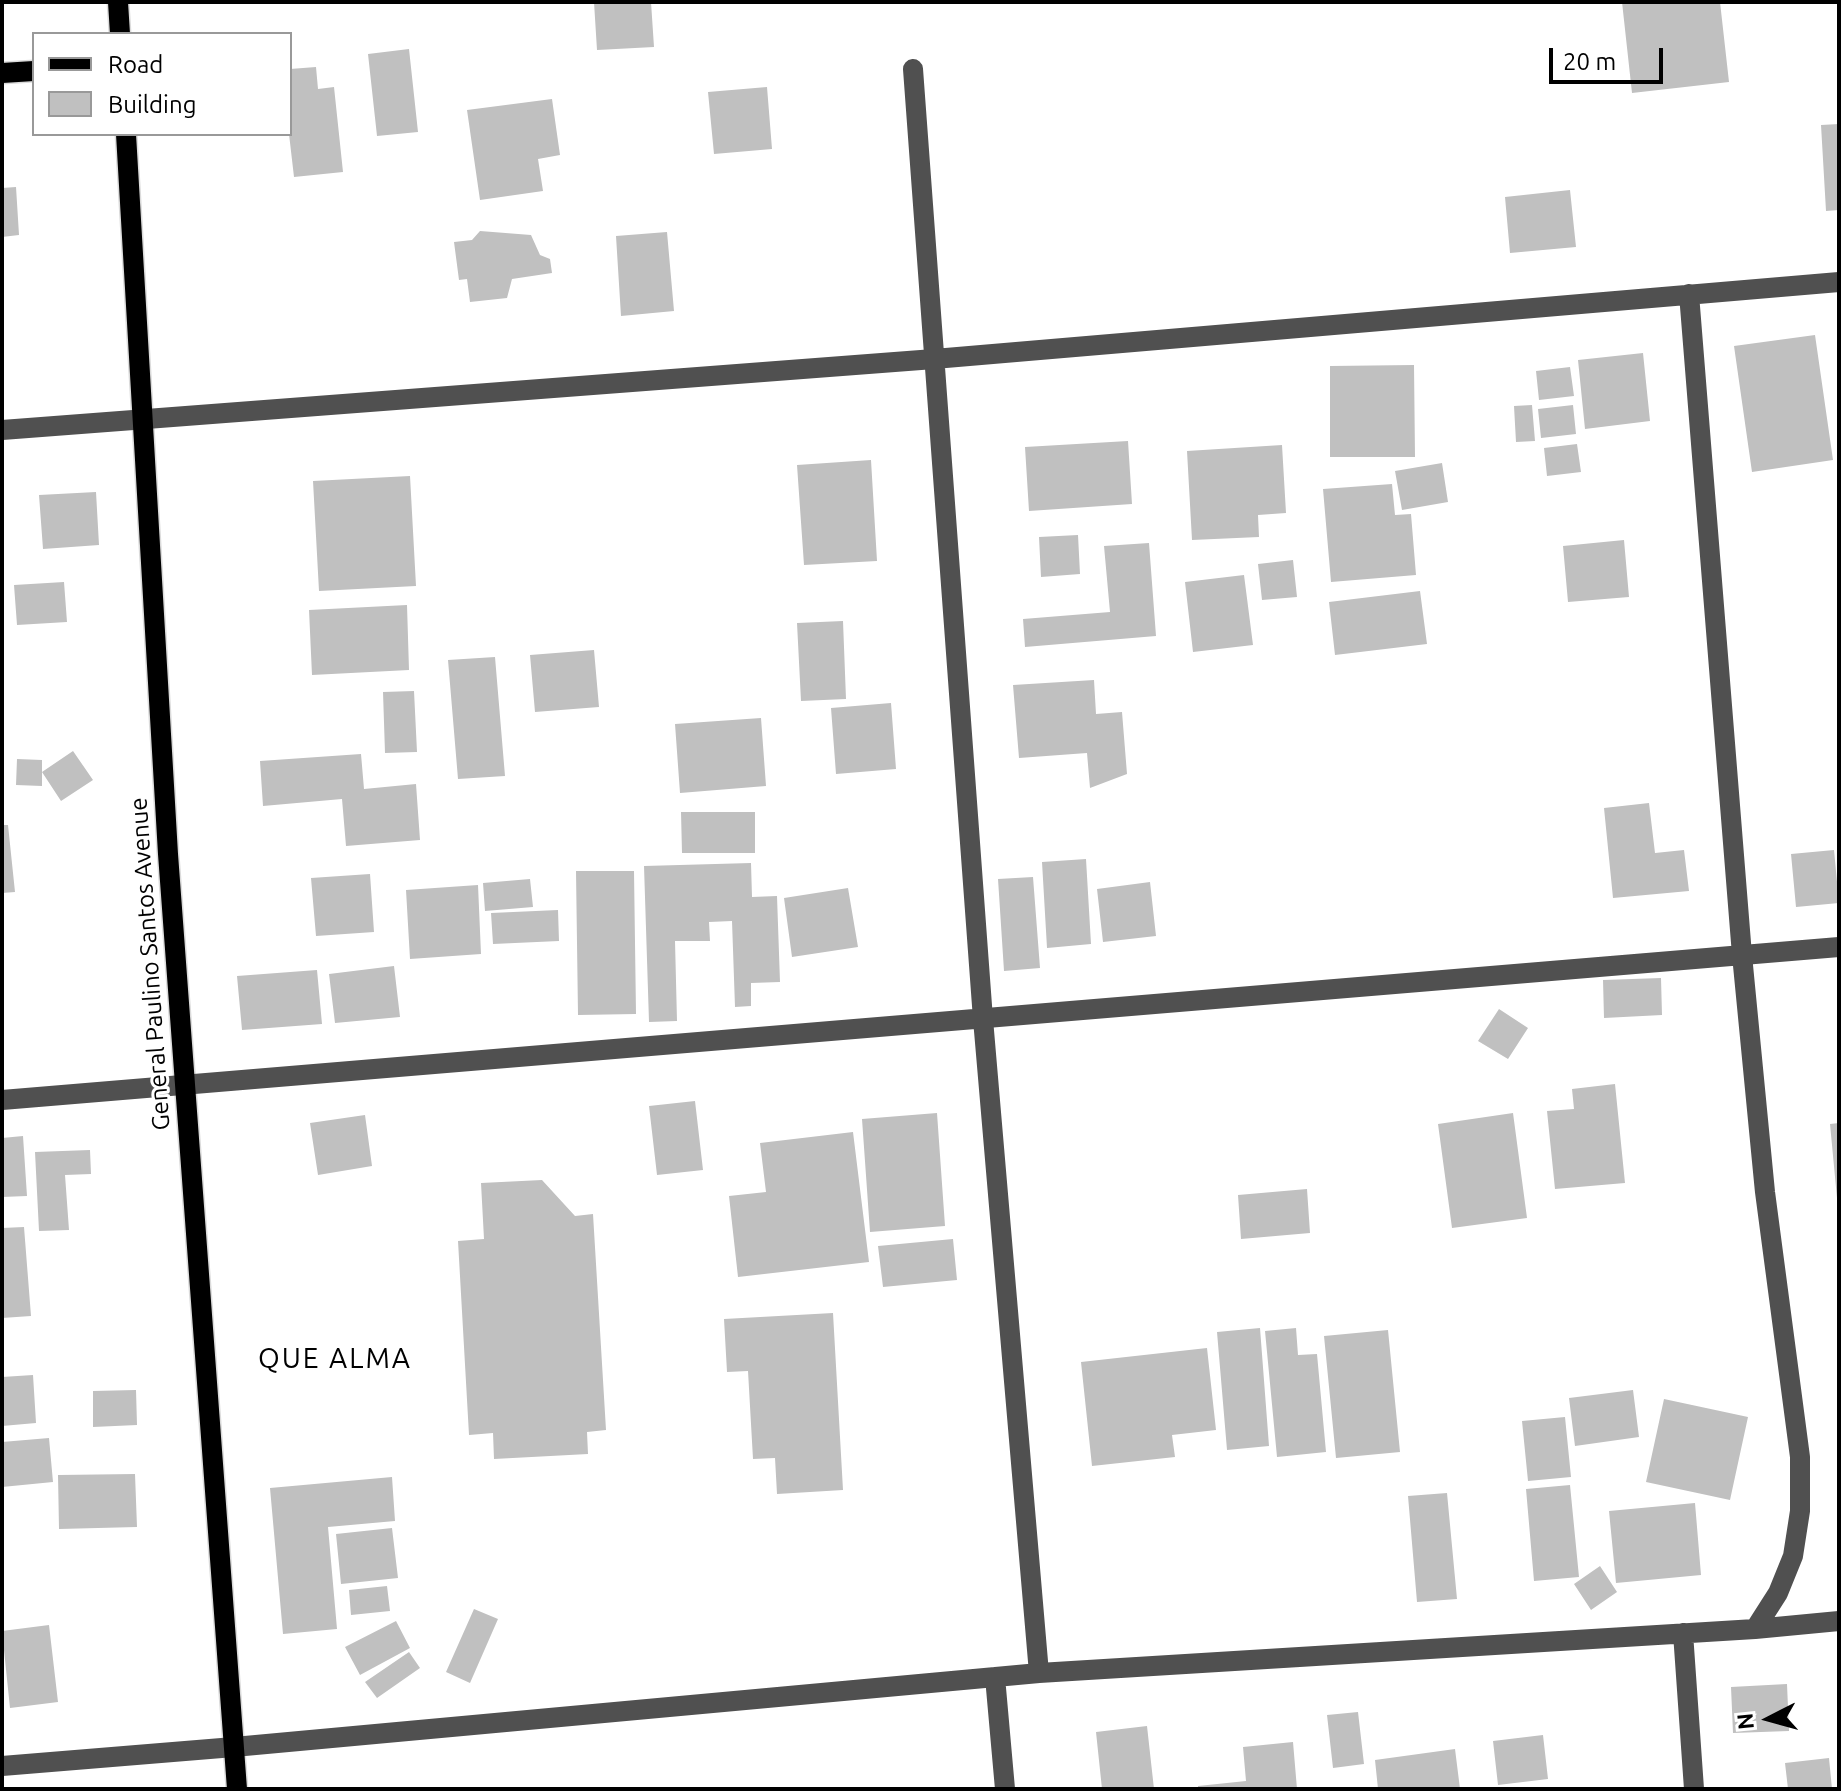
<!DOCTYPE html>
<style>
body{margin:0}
#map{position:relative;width:1841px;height:1791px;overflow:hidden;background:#fff;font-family:Ubuntu,sans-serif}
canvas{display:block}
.frame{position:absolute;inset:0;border:4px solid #000;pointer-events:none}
.legend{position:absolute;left:32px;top:32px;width:260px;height:104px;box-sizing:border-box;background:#fff;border:2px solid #999;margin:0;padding:10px 14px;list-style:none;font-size:24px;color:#000}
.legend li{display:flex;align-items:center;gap:16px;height:40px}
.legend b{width:40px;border:2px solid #999}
.north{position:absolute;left:1729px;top:1679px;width:80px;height:80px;-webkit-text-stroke:6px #fff;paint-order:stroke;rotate:264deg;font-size:22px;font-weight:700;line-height:32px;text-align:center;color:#000}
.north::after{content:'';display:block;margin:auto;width:28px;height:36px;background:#000;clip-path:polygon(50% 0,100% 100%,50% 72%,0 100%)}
.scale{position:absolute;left:1549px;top:48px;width:114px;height:36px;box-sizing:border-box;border:4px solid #000;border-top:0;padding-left:10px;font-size:24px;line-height:28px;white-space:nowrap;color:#000;-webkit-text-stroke:6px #fff;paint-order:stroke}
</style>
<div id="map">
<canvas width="1841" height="1791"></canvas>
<div class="frame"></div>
<ul class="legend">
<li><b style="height:10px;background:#000"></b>Road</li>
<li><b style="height:22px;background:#c0c0c0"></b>Building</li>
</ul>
<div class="north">N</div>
<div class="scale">20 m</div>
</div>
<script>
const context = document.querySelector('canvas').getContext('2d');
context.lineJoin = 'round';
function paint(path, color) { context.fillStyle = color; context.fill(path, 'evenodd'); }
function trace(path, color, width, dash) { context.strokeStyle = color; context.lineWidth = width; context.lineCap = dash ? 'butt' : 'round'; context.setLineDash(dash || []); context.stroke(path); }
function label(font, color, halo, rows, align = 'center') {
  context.font = font + ' Ubuntu,sans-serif'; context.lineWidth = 6; context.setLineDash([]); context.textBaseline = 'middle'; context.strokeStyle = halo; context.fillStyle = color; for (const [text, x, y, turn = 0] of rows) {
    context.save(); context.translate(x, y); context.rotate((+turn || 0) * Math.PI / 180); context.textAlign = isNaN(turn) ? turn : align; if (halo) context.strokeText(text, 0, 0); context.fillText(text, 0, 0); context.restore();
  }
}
paint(new Path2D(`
 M594 2H651L654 47 597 50Z
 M1622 2H1720L1729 82 1632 93Z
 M409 49 418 132 377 136 368 54Z
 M316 67 318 89 334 87 343 172 294 177 289 134 290 69Z
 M767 87 772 149 714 154 708 92Z
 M552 99 560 155 538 159 543 191 480 200 467 110Z
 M1839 124V210L1826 211 1821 125Z
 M16 187 19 235 2 237V188Z
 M1570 190 1576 247 1510 253 1505 197Z
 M480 231 531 235 540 255 550 259 552 273 512 279 507 298 470 302 467 279 459 280 454 242 472 240Z
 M667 232 674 311 621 316 616 236Z
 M1815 335 1833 460 1752 472 1734 346Z
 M1643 353 1650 421 1585 429 1578 360Z
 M1414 365 1415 457H1330V366Z
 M1570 367 1574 396 1539 400 1536 371Z
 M1532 405 1535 441 1516 442 1514 406Z
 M1573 405 1576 434 1541 438 1538 409Z
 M1128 441 1132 504 1029 511 1025 447Z
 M1577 444 1581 472 1547 476 1544 448Z
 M1282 445 1286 513 1258 515 1259 537 1192 540 1187 451Z
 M871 460 877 561 804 565 797 465Z
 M1442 463 1448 502 1402 510 1395 471Z
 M410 476 416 586 319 591 313 481Z
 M1392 484 1395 515 1411 514 1416 575 1331 582 1323 489Z
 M96 492 99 545 43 549 39 495Z
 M1078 535 1080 574 1041 577 1039 537Z
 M1624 540 1629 597 1568 602 1563 546Z
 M1149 543 1156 636 1025 647 1023 619 1110 612 1104 546Z
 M1293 560 1297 597 1262 600 1258 564Z
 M1244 575 1253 645 1193 652 1185 582Z
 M64 582 67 622 17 625 14 585Z
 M1420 591 1427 644 1335 655 1329 602Z
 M407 605 409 670 312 675 309 610Z
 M843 621 846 699 801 701 797 623Z
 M594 650 599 707 535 712 530 655Z
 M495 657 505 776 458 779 448 660Z
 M1094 680 1096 714 1122 712 1127 774 1090 788 1087 753 1019 758 1013 685Z
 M414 691 417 752 385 753 383 692Z
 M891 703 896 769 836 774 831 708Z
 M761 718 766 786 680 793 675 724Z
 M73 751 93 780 61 801 42 772Z
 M361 754 364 789 416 784 420 840 346 846 342 799 263 806 260 761Z
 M17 759 42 760V786L16 785Z
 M1649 803 1655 853 1684 850 1689 891 1613 898 1604 808Z
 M681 812H755V853H682Z
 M2 825H8L15 892 2 893Z
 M1834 850 1839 903 1796 907 1791 854Z
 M1086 859 1091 944 1047 948 1042 862Z
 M751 863 752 897 777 896 780 982 751 983V1006L735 1007 732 921 709 922 710 941H675L677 1021 649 1022 644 866Z
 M576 871H634L636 1014 578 1015Z
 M370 874 374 932 316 936 311 878Z
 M1033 877 1040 968 1004 971 998 879Z
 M530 879 533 907 485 911 483 883Z
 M1150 882 1156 936 1103 942 1097 889Z
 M478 885 481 954 410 959 406 890Z
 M848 888 858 947 792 957 784 898Z
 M558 910 559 941 493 944 491 913Z
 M394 966 400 1017 335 1023 329 974Z
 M317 970 322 1024 242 1030 237 976Z
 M1661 978 1662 1015 1604 1018 1603 980Z
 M1499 1009 1528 1028 1508 1059 1478 1041Z
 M1615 1084 1625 1183 1555 1189 1547 1111 1574 1109 1572 1089Z
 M695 1101 703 1170 657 1175 649 1106Z
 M937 1113 945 1226 870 1232 862 1119Z
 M1513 1113 1527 1218 1452 1228 1438 1124Z
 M365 1115 372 1166 318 1175 310 1123Z
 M1839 1123V1198H1837L1830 1124Z
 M853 1132 869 1262 738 1277 729 1196 766 1192 760 1143Z
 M23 1136 27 1196 2 1197V1138Z
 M90 1150 91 1174 65 1175 69 1230 39 1231 35 1152Z
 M542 1180 575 1216 593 1214 606 1430 587 1432 588 1454 494 1459 493 1433 469 1435 458 1241 484 1239 481 1183Z
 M1307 1189 1310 1233 1241 1239 1238 1195Z
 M24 1227 31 1316 2 1318V1228Z
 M953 1239 957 1280 883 1287 878 1246Z
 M833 1313 843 1490 777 1494 775 1458 753 1459 748 1371 727 1372 724 1319Z
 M1260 1328 1269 1446 1227 1450 1217 1332Z
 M1296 1328 1298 1355 1317 1354 1326 1452 1277 1457 1265 1331Z
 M1388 1330 1400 1452 1336 1458 1324 1336Z
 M1207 1348 1216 1430 1172 1435 1175 1457 1092 1466 1081 1362Z
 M33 1375 36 1423 2 1426V1377Z
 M136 1390 137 1425 93 1427V1391Z
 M1633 1390 1639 1437 1575 1446 1569 1398Z
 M1664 1399 1748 1417 1730 1500 1646 1482Z
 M1565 1417 1571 1477 1528 1481 1522 1421Z
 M49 1438 53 1482 2 1487V1442Z
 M135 1474 137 1527 59 1529 58 1475Z
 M392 1477 395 1521 328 1527 337 1629 283 1634 270 1488Z
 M1570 1485 1579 1577 1534 1581 1526 1489Z
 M1447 1493 1457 1599 1417 1602 1408 1496Z
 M1695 1503 1701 1575 1616 1583 1609 1511Z
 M392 1528 398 1578 341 1584 336 1534Z
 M1600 1566 1617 1592 1591 1610 1574 1584Z
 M387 1586 390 1611 351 1615 349 1590Z
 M474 1609 498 1619 470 1683 446 1672Z
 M396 1621 410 1648 360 1675 345 1647Z
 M49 1625 58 1702 10 1708 2 1631Z
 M409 1652 420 1668 377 1698 365 1682Z
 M1787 1684 1789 1731 1733 1733 1731 1687Z
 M1358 1712 1364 1764 1333 1768 1327 1715Z
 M1147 1726 1154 1789H1102L1096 1732Z
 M1543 1735 1548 1779 1498 1785 1493 1741Z
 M1293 1742 1297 1789H1198V1786L1246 1781 1243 1747Z
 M1455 1749 1460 1789H1378L1375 1760Z
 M1829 1758 1832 1789H1788L1785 1763Z`), '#c0c0c0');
const major = new Path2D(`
 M118 2 120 34
 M2 73 34 71
 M126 134 168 854 237 1789`);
trace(major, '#dbdbdb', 23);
trace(new Path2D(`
 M913 69 983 1019 1039 1673
 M1689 294 1742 955 1765 1192 1800 1457V1511L1793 1556 1778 1593 1755 1629
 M2 430 934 359 1839 282
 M2 1100 1839 947
 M1683 1633 1694 1789
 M995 1677 1005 1789
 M2 1766 234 1747 1039 1673 1755 1629 1839 1621`), '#505050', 20);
trace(major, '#000', 20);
label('24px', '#000', '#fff', [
 ["General Paulino Santos Avenue",150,964,-94]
]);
context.letterSpacing = '2px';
label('28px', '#000', '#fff', [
 ["QUE ALMA",335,1359]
]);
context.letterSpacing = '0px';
</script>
